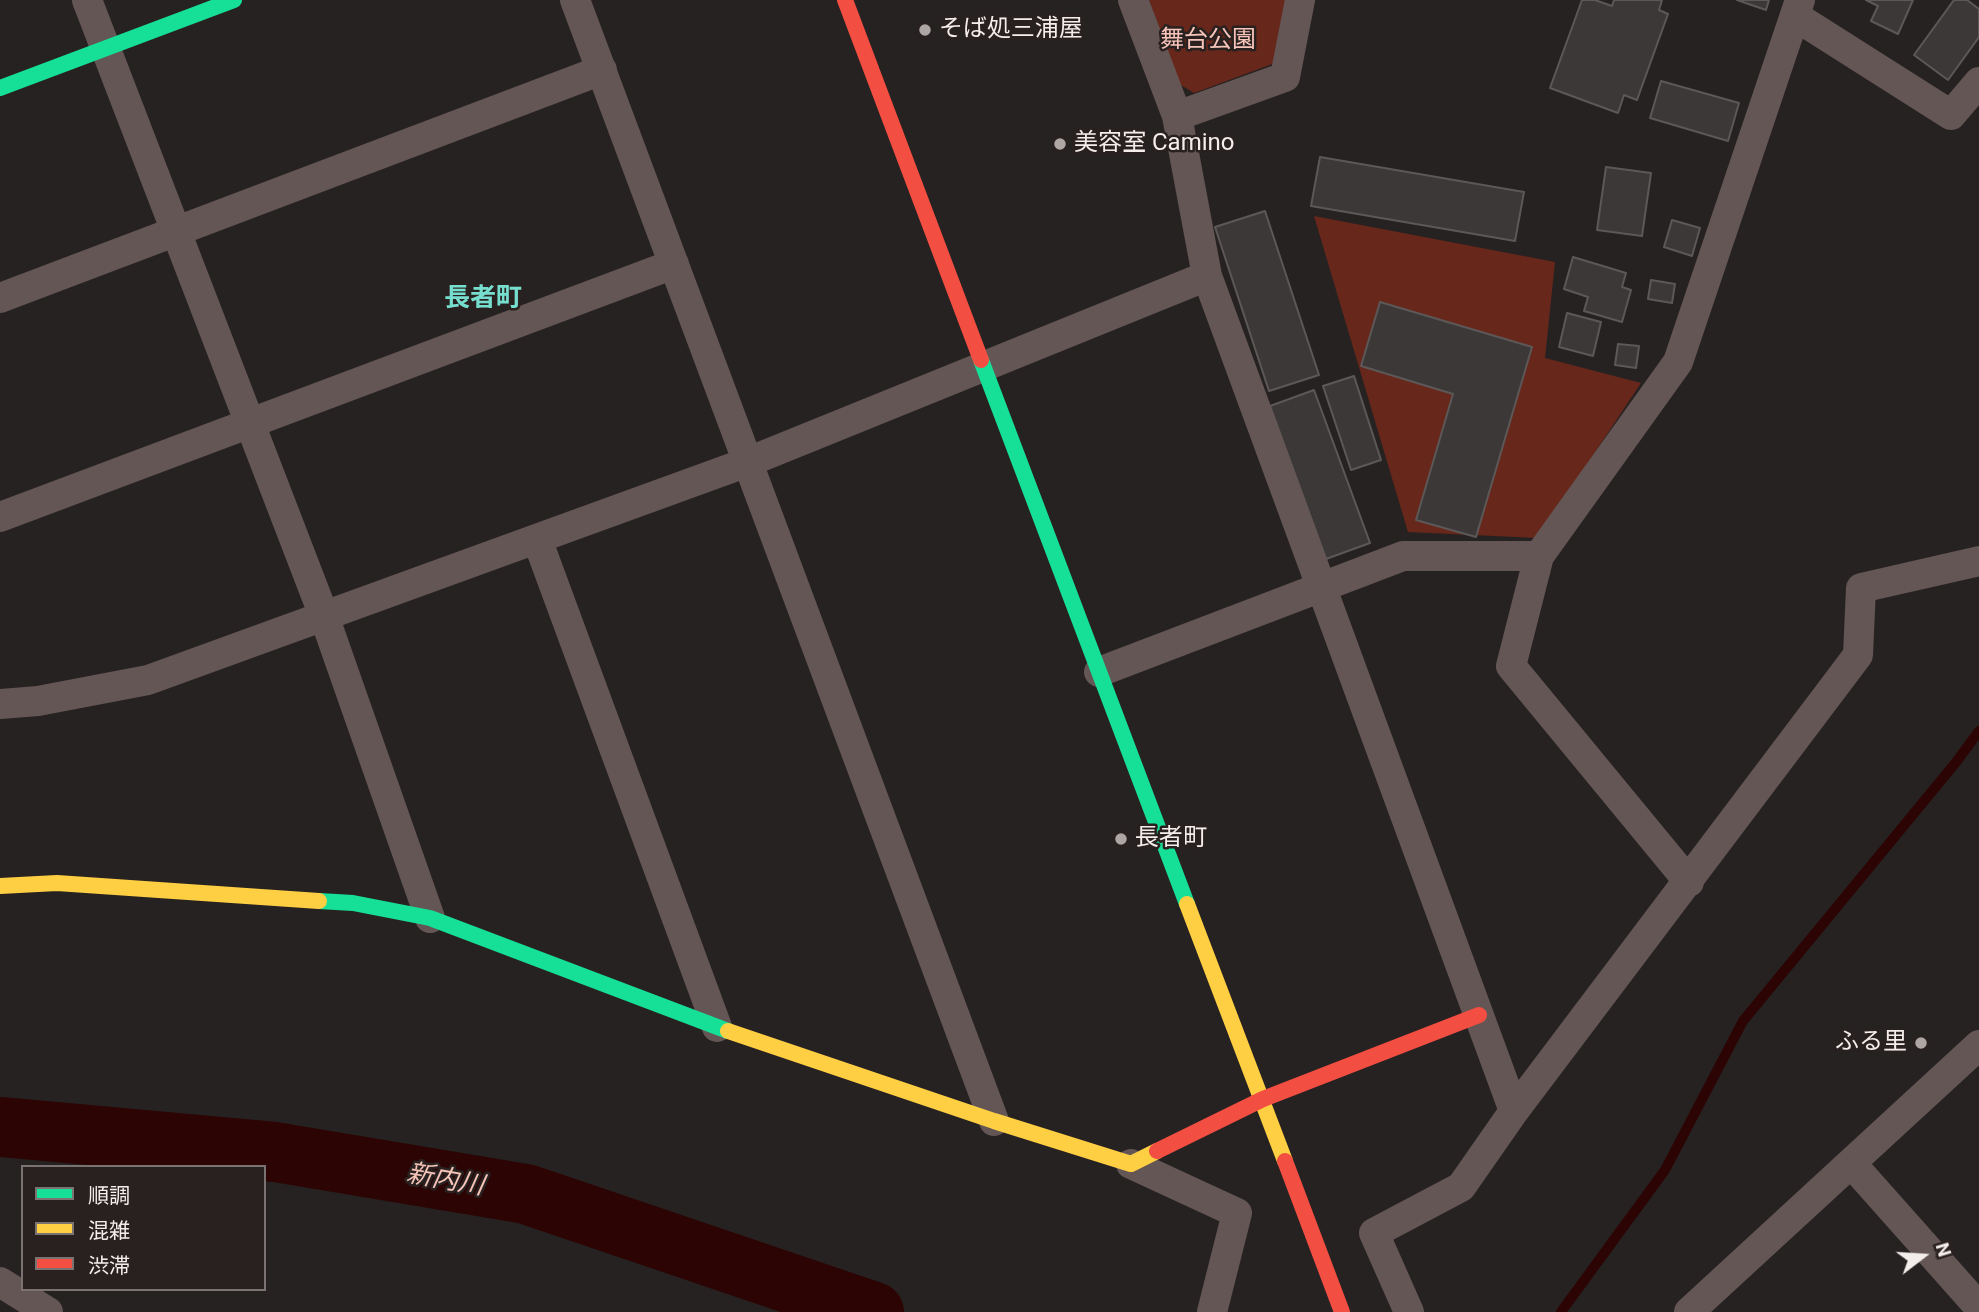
<!DOCTYPE html>
<meta charset="utf-8">
<style>
body{margin:0}
#map{position:relative;width:1979px;height:1312px;overflow:hidden;background:#272222;font-family:Roboto,"Noto Sans JP",sans-serif}
canvas{display:block}
.legend{position:absolute;left:21px;top:1165px;width:245px;height:126px;box-sizing:border-box;background:#292120;border:2px solid #7a7372;margin:0;padding:9px 12px;list-style:none;font-size:21px;color:#f3edec}
.legend li{display:flex;align-items:center;gap:14px;height:35px}
.legend b{width:35px;border:2px solid #7a7372}
.north{position:absolute;left:1888px;top:1221px;width:70px;height:70px;-webkit-text-stroke:5px #292120;paint-order:stroke;rotate:73deg;font-size:19px;font-weight:700;line-height:28px;text-align:center;color:#f3edec}
.north::after{content:'';display:block;margin:auto;width:24px;height:32px;background:#f3edec;clip-path:polygon(50% 0,100% 100%,50% 72%,0 100%)}
</style>
<div id="map">
<canvas width="1979" height="1312"></canvas>
<ul class="legend">
<li><b style="height:9px;background:#16e098"></b>順調</li>
<li><b style="height:9px;background:#ffcf43"></b>混雑</li>
<li><b style="height:9px;background:#f24e42"></b>渋滞</li>
</ul>
<div class="north">N</div>
</div>
<script>
const context = document.querySelector('canvas').getContext('2d');
context.lineJoin = 'round';
function paint(path, color) { context.fillStyle = color; context.fill(path, 'evenodd'); }
function trace(path, color, width, dash) { context.strokeStyle = color; context.lineWidth = width; context.lineCap = dash ? 'butt' : 'round'; context.setLineDash(dash || []); context.stroke(path); }
function label(font, color, halo, rows, align = 'center') {
  context.font = font + ' Roboto,"Noto Sans JP",sans-serif'; context.lineWidth = 5; context.setLineDash([]); context.textBaseline = 'middle'; context.strokeStyle = halo; context.fillStyle = color; for (const [text, x, y, turn = 0] of rows) {
    context.save(); context.translate(x, y); context.rotate((+turn || 0) * Math.PI / 180); context.textAlign = isNaN(turn) ? turn : align; if (halo) context.strokeText(text, 0, 0); context.fillText(text, 0, 0); context.restore();
  }
}
paint(new Path2D(`
 M1149 0H1287L1275 63 1194 93 1179 84Z
 M1314 216 1555 262 1545 358 1641 383 1538 538 1408 532Z`), '#67271b');
trace(new Path2D(`
 M1561 1312 1665 1170 1743 1021 1957 761 1979 731`), '#2b0403', 10);
trace(new Path2D(`
 M0 1127 275 1152 526 1194 874 1312`), '#2b0403', 60);
const building = new Path2D(`
 M1582 0H1595L1612 6 1614 0H1662L1659 10 1668 14 1637 100 1624 95 1618 113 1550 88Z
 M1737 0H1769L1766 10Z
 M1866 0H1913L1898 34 1871 21 1878 6Z
 M1954 0H1967L1979 9V37L1948 80 1914 55Z
 M1661 81 1739 103 1728 141 1650 118Z
 M1320 157 1524 192 1515 241 1311 206Z
 M1606 167 1651 173 1642 236 1597 230Z
 M1265 211 1319 375 1269 391 1215 227Z
 M1672 220 1700 228 1692 256 1664 247Z
 M1573 257 1626 273 1622 287 1631 290 1622 322 1584 311 1588 297 1564 289Z
 M1651 280 1675 284 1672 303 1648 299Z
 M1380 302 1532 347 1476 537 1416 520 1453 394 1361 366Z
 M1567 313 1601 322 1593 356 1559 347Z
 M1618 344 1639 346 1636 368 1615 365Z
 M1354 376 1381 460 1351 470 1323 386Z
 M1314 390 1370 543 1326 559 1270 406Z`);
paint(building, '#3c3838');
trace(building, '#5d5858', 2);
trace(new Path2D(`
 M87 0 324 616 430 918
 M575 0 994 1121
 M1133 0 1177 116 1207 276 1514 1111
 M1795 16 1951 115 1979 82
 M1177 116 1285 77 1300 0
 M0 298 602 70
 M0 517 674 264
 M537 539 717 1027
 M1539 556 1511 666 1689 882
 M1099 672 1403 556H1539L1678 362 1800 0
 M0 704 38 701 148 680 748 462 1207 276
 M1851 1163 1979 1307
 M1131 1164 1237 1213 1212 1312
 M0 1282 48 1312
 M1409 1312 1374 1233 1461 1187 1514 1111 1858 655 1861 588 1979 561
 M1689 1312 1979 1045`), '#635654', 30);
trace(new Path2D(`
 M0 88 234 0
 M981 360 1187 904
 M319 901 353 903 430 918 728 1031`), '#16e098', 16);
trace(new Path2D(`
 M0 886 57 883 319 901
 M1187 904 1285 1161
 M728 1031 994 1121 1131 1164 1157 1151`), '#ffcf43', 16);
trace(new Path2D(`
 M845 0 981 360
 M1157 1151 1263 1099 1479 1015
 M1285 1161 1342 1312`), '#f24e42', 16);
for (const [x, y, r, color] of [
 [925,30,7,"#aca6a5"],
 [1060,144,7,"#aca6a5"],
 [1121,839,7,"#aca6a5"],
 [1921,1043,7,"#aca6a5"]
]) { const dot = new Path2D(); dot.arc(x, y, r, 0, 2 * Math.PI); context.fillStyle = color; context.fill(dot); trace(dot, '#292120', 2.5); }
label('24px', '#f3edec', '#292120', [
 ["そば処三浦屋",939,30],
 ["美容室 Camino",1074,144],
 ["長者町",1135,839],
 ["ふる里",1907,1043,"right"]
], 'left');
label('24px', '#f7c4b9', '#292120', [
 ["舞台公園",1208,41]
]);
label('bold 26px', '#76dece', '#292120', [
 ["長者町",483,299]
]);
label('italic 26px', '#f6c4b8', '#292120', [
 ["新内川",445,1181,10]
]);
</script>
